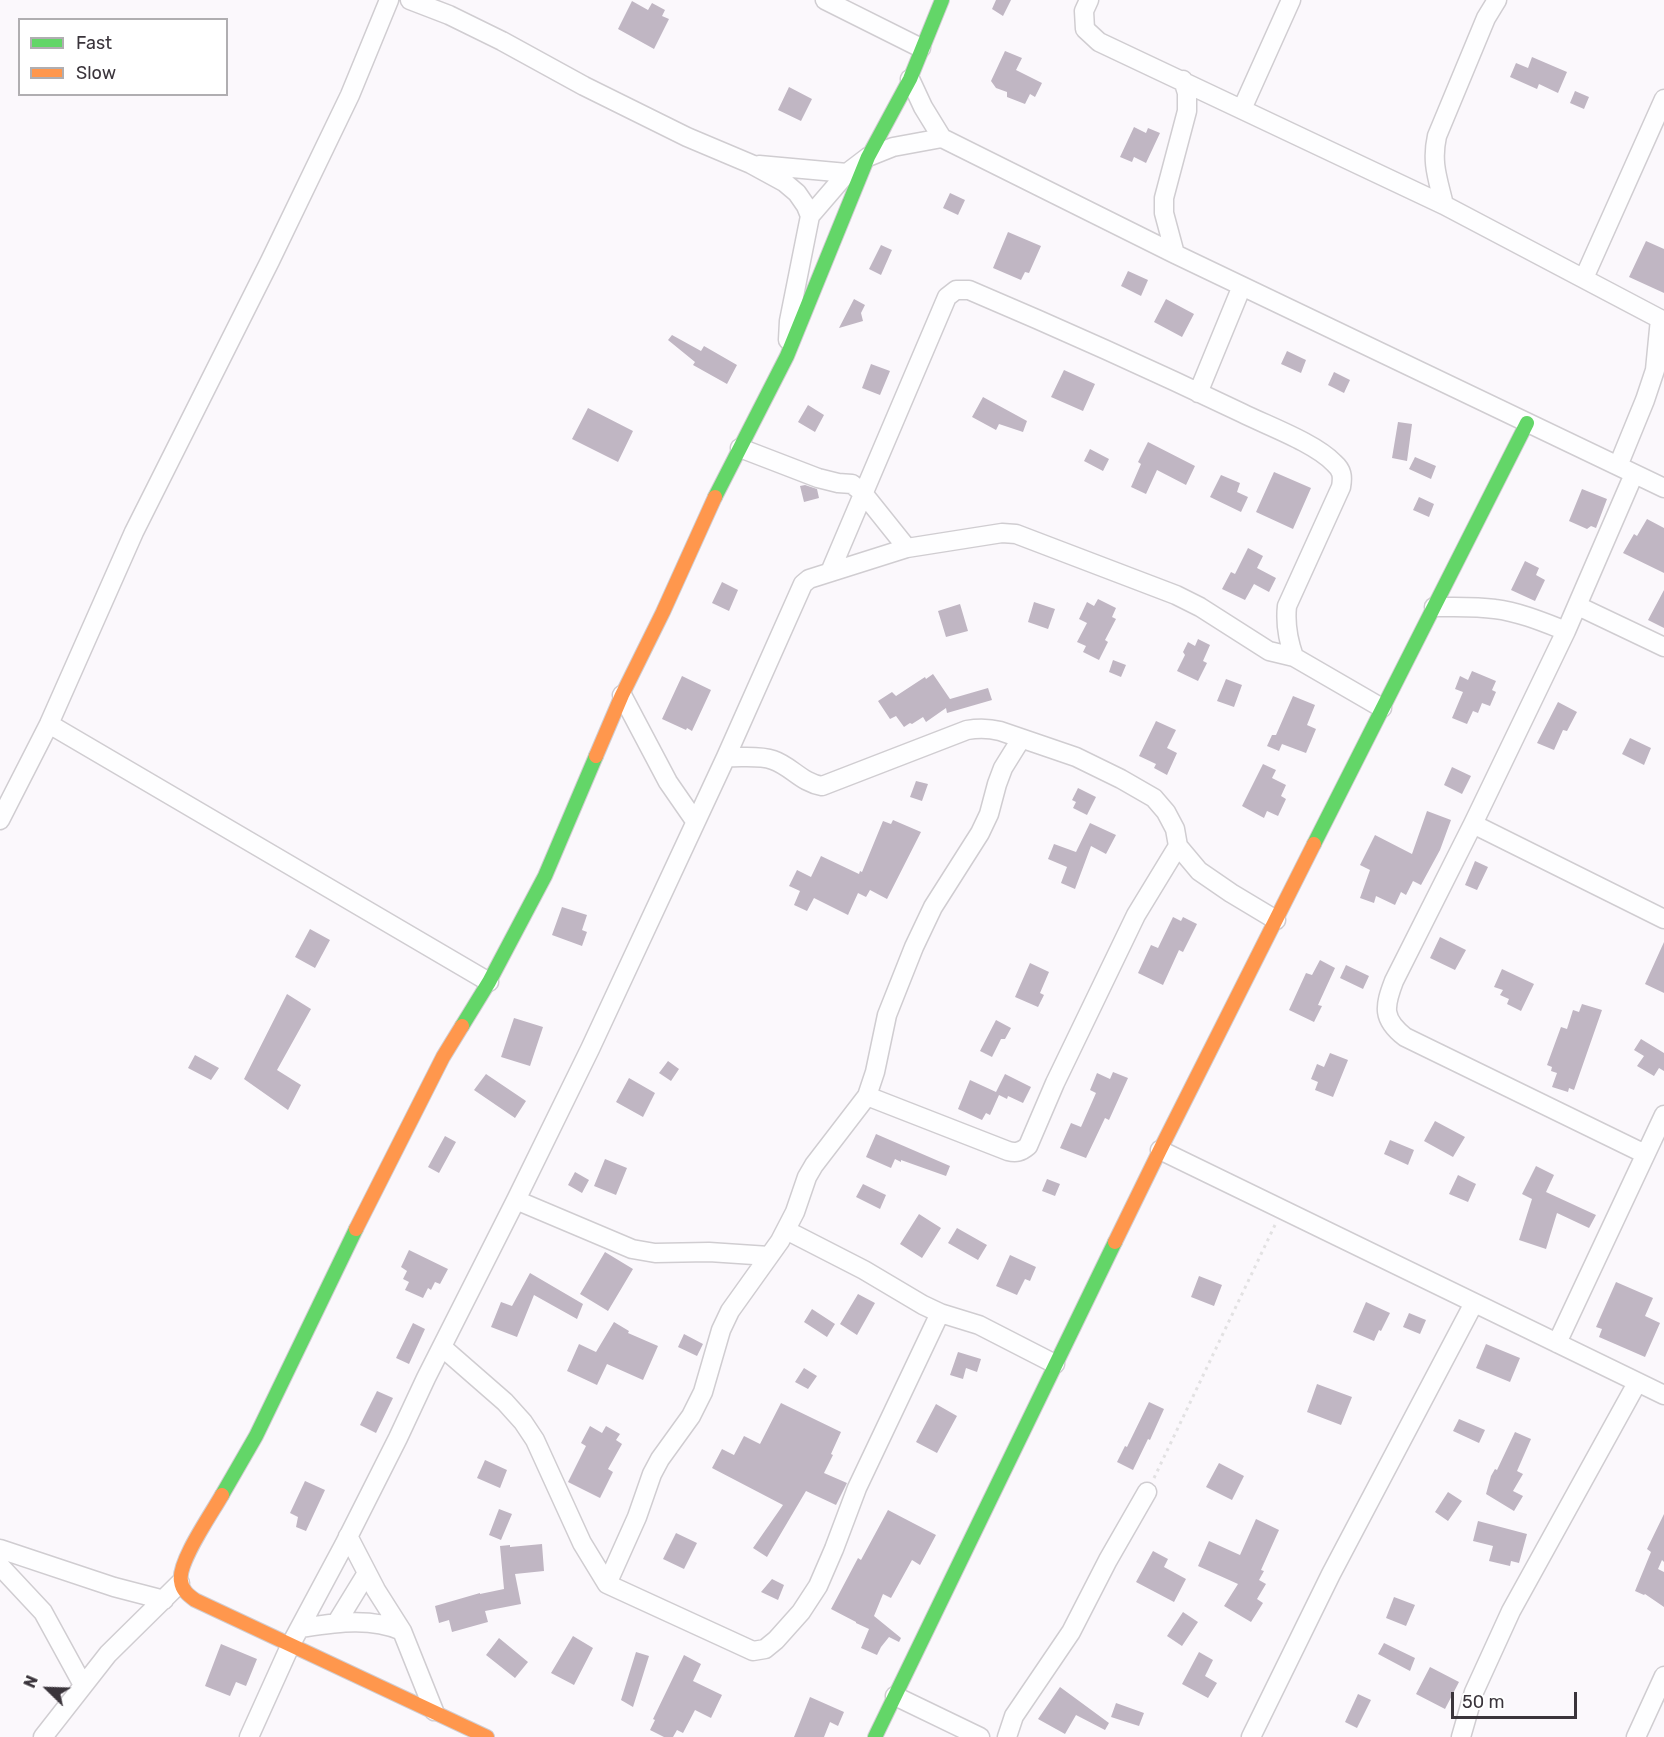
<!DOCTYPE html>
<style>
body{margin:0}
#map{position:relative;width:1664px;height:1737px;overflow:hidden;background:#fbf8fc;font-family:Rubik,sans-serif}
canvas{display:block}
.legend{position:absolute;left:18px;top:18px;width:210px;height:78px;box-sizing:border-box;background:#fff;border:2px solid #b0aeb1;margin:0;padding:8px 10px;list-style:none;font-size:18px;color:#3a343b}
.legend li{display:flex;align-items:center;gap:12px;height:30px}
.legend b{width:30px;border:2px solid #b0aeb1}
.north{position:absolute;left:18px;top:1659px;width:60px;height:60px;-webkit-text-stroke:4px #fff;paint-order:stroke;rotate:293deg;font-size:16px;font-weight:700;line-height:24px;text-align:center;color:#3a343b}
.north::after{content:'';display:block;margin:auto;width:21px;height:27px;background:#3a343b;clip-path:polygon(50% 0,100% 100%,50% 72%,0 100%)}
.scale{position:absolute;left:1451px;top:1692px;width:126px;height:27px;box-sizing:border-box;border:3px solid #3a343b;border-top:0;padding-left:8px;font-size:18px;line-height:21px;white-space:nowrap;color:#3a343b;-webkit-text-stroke:4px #fff;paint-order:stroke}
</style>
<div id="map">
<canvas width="1664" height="1737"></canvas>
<ul class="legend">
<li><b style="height:8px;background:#63d668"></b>Fast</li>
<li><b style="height:8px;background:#ff974d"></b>Slow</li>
</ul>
<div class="north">N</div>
<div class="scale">50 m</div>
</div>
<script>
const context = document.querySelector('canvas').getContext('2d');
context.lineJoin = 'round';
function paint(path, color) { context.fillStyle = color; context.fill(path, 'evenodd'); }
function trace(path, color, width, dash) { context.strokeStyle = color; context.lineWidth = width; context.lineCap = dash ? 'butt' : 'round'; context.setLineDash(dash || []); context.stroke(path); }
paint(new Path2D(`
 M996 0H1011L1003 16 992 9Z
 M632 1 648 10 652 3 665 10 662 16 669 19 654 49 618 29Z
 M1005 51 1022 58 1016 70 1042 83 1035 97 1030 94 1025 104 1007 97V92L996 88 991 81Z
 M1532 57 1567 72 1558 93 1539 84 1537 89 1510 77 1516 63 1528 68Z
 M789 87 812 99 801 121 778 110Z
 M1575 91 1589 97 1584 109 1570 103Z
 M1134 127 1146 133 1148 128 1160 133 1146 163 1134 157 1132 162 1120 157Z
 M950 193 965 200 958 215 943 208Z
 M1008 232 1041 246 1029 273 1025 272 1021 280 993 268Z
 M1646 241 1664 249V293L1629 277Z
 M881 245 892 250 881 275 869 269Z
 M1128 271 1148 280 1141 296 1121 286Z
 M854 299 865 305 861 313 863 321 839 328Z
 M1166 299 1194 314 1182 337 1154 322Z
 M672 335 701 351 704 346 737 365 727 384 693 365 695 362 668 340Z
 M1287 351 1306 360 1301 373 1281 364Z
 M871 364 890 371 880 395 862 388Z
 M1064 370 1095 384 1083 411 1051 397Z
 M1334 372 1350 380 1344 393 1328 385Z
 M983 397 1027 421 1023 432 999 424 996 430 972 417Z
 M808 405 824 415 815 432 798 422Z
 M588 408 633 431 618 462 572 439Z
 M1398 422 1412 424 1407 461 1392 458Z
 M1148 442 1195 466 1186 485 1157 470 1146 494 1131 487 1141 464 1138 462Z
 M1090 449 1109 459 1103 471 1084 461Z
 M1415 457 1436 466 1431 479 1409 469Z
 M1274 472 1311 488 1293 529 1256 512Z
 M1221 475 1240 483 1237 492 1248 497 1241 512 1210 497Z
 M805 485 817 489 819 498 804 502 800 486Z
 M1582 489 1607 499 1596 528 1591 526 1587 529 1569 521Z
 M1419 497 1434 504 1429 517 1413 510Z
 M1647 519 1664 528V573L1623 553 1634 534 1637 536Z
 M1248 548 1263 556 1257 568 1276 578 1269 592 1254 584 1245 600 1222 589 1231 572 1235 574Z
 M1525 561 1539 568 1536 575 1545 580 1535 601 1511 590Z
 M722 582 738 590 729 611 712 603Z
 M1664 590V628L1648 620Z
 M1098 599 1116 608 1112 617 1116 619 1105 640 1108 642 1099 660 1083 652 1086 646 1077 642 1087 623 1079 619 1087 602 1094 606Z
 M1034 602 1055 609 1048 629 1028 622Z
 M960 604 968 631 946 637 938 611Z
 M1198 639 1210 645 1203 661 1207 663 1198 681 1177 671 1185 655 1183 652 1188 642 1195 646Z
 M1113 660 1126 665 1121 677 1109 672Z
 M1472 671 1496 681 1492 690 1496 692 1490 706 1482 703 1478 713 1473 711 1467 724 1452 718 1463 692 1455 689 1460 676 1468 680Z
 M933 674 950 699 988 688 992 700 947 713 946 708 926 722 923 717 912 724 910 723 904 727 896 716 890 719 878 701 892 692 896 696 925 677 926 679Z
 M682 676 711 690 692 731 687 728 686 730 662 719Z
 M1226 679 1242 685 1234 707 1217 701Z
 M1293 696 1315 705 1307 725 1316 729 1306 753 1282 744 1279 751 1267 746 1272 735H1276Z
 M1558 702 1577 712 1567 731 1563 730 1554 750 1537 743Z
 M1156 721 1176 730 1167 748 1177 753 1167 775 1154 768 1156 764 1139 756Z
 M1630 738 1651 748 1644 765 1622 754Z
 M1263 764 1276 770 1272 778 1286 785 1281 796 1286 799 1278 816 1267 811 1264 818 1242 806Z
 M1452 767 1471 776 1462 794 1444 785Z
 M916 781 928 784 922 801 910 797Z
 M1078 788 1096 797 1087 815 1073 808 1076 802 1072 800Z
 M1427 811 1451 820 1440 850 1421 885 1413 881 1406 895 1401 892 1395 905 1376 896 1374 903 1360 898 1370 870 1360 865 1375 835 1412 854Z
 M893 820 921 832 887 899 870 890 866 897 858 893 848 915 814 898 807 911 794 905 800 891 789 886 797 870 811 877 821 856 859 874 860 871 862 872 883 821 891 824Z
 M1090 823 1116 835 1106 854 1091 846 1075 889 1061 883 1067 867 1048 859 1054 844 1076 852Z
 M1475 861 1488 867 1477 890 1465 885Z
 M562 907 587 915 582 930 587 932 582 946 552 935Z
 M1173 917 1181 921 1183 917 1197 924 1183 952 1179 950 1163 985 1138 973 1151 945 1158 948Z
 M310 929 330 940 315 968 295 957Z
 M1440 937 1466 950 1455 970 1430 958Z
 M1664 942V993L1645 984Z
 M1320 960 1335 968 1318 1005 1322 1006 1314 1022 1289 1010 1306 973 1312 975Z
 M1030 963 1049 972 1040 993 1044 995 1038 1007 1015 997Z
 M1346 965 1369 976 1363 989 1340 978Z
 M1502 969 1534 984 1521 1011 1507 1004 1509 999 1500 995 1503 990 1494 987Z
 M287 994 311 1009 277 1070 301 1085 288 1110 244 1079Z
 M1582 1004 1602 1010 1574 1090 1569 1088 1568 1092 1552 1087 1557 1073 1551 1071 1552 1067 1547 1065 1561 1027 1567 1029 1573 1010 1579 1012Z
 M514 1018 543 1027 530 1066 501 1057Z
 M996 1020 1011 1028 1005 1039H1001L992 1057 980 1051Z
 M1641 1039 1664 1053V1071L1659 1068 1654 1076 1637 1066 1644 1056 1634 1050Z
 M1330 1053 1348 1060 1333 1097 1315 1090 1318 1082 1311 1079 1317 1064 1324 1067Z
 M195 1055 219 1068 211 1080 188 1068Z
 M668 1061 679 1069 671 1081 659 1073Z
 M1113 1072 1128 1078 1109 1120 1105 1118 1086 1158 1060 1148 1071 1123 1081 1127 1096 1093 1090 1090 1097 1073 1110 1079Z
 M486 1074 526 1101 515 1118 474 1090Z
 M1005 1074 1031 1087 1023 1103 1008 1096 1007 1099 999 1095 990 1115 986 1113 982 1120 958 1109 970 1080 996 1092Z
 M629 1078 655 1093 643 1117 616 1102Z
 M1435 1121 1465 1137 1453 1157 1424 1141Z
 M876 1134 950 1166 946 1176 901 1160V1162L895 1159 891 1168 866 1157Z
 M445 1136 456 1142 439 1173 428 1167Z
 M1390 1140 1414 1150 1408 1165 1384 1154Z
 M605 1159 627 1168 616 1195 594 1186Z
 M1536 1166 1554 1175 1546 1192 1596 1215 1589 1228 1557 1213 1546 1249 1519 1240 1532 1199 1522 1194Z
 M575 1172 589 1180 582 1193 568 1185Z
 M1458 1175 1476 1184 1468 1202 1449 1194Z
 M1047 1179 1060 1184 1055 1196 1042 1191Z
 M863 1184 886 1195 880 1209 856 1197Z
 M919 1214 941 1228 922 1258 900 1244Z
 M957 1228 987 1245 978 1260 948 1243Z
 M409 1250 448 1269 440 1284 435 1282 431 1290 428 1288 423 1298 405 1290 409 1282 403 1279 407 1271 401 1267Z
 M605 1252 633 1269 608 1311 580 1294Z
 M1010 1255 1036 1267 1030 1281 1025 1279 1017 1295 996 1286Z
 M530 1273 583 1304 577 1319 534 1295 517 1337 491 1327 501 1302 512 1306Z
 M1199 1276 1222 1285 1214 1306 1191 1297Z
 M1616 1282 1653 1298 1645 1316 1660 1323 1645 1357 1599 1337 1602 1329 1596 1327Z
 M858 1294 875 1303 857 1335 840 1324Z
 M1366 1302 1390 1313 1381 1331 1379 1330 1374 1341 1353 1332Z
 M812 1309 835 1324 827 1337 804 1322Z
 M1409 1313 1426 1320 1420 1334 1403 1327Z
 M614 1322 629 1331 628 1333 658 1346 643 1380 607 1364 597 1385 567 1371 579 1344 596 1352Z
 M413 1323 425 1329 409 1364 396 1358Z
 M684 1334 703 1344 697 1356 678 1347Z
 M1486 1344 1520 1358 1510 1382 1476 1368Z
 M958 1352 981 1359 977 1372 966 1368 963 1379 950 1375Z
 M804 1368 817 1376 808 1389 795 1382Z
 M1317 1384 1352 1397 1341 1425 1307 1412Z
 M377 1391 393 1398 376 1433 360 1425Z
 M1149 1402 1164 1409 1150 1440 1148 1439 1133 1470 1117 1462 1125 1446 1127 1447Z
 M781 1403 841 1432 831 1454 833 1455 824 1473 847 1483 836 1505 806 1491 767 1557 753 1548 783 1505 712 1468 722 1449 734 1455 744 1436 760 1444Z
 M936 1404 957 1416 937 1453 916 1442Z
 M1459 1419 1485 1430 1479 1443 1453 1431Z
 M590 1426 602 1433 606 1426 620 1434 616 1440 622 1444 608 1469 613 1472 600 1498 568 1482 586 1446 581 1443Z
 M1515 1432 1531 1439 1517 1471 1523 1474 1513 1491 1523 1496 1514 1511 1486 1494 1491 1476 1495 1469 1497 1470Z
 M485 1460 507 1470 500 1488 477 1478Z
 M1219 1463 1244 1476 1232 1500 1206 1487Z
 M305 1481 325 1490 306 1531 296 1527 298 1517 290 1513Z
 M1448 1492 1462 1501 1448 1521 1435 1512Z
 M499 1509 512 1514 501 1540 489 1535Z
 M888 1510 936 1535 920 1565 912 1560 891 1598 883 1594 874 1616 901 1638 899 1642 889 1637 881 1647 877 1655 861 1648 869 1629 856 1623V1622L831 1609 858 1558 861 1560Z
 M1664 1514V1562L1662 1560 1658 1569 1664 1572V1607L1645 1594 1644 1595 1635 1591 1651 1552 1647 1549Z
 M1256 1519 1279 1530 1261 1570 1264 1571 1259 1580 1266 1584 1257 1599 1263 1603 1251 1622 1224 1606 1238 1584 1198 1566 1209 1541 1240 1555Z
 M1478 1521 1527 1534 1519 1563 1511 1561 1510 1566 1489 1561 1493 1546 1473 1541Z
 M676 1533 697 1543 684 1569 663 1559Z
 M542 1544 544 1571 515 1574 521 1604 485 1611 488 1622 452 1632 449 1620 439 1623 435 1606 480 1593V1594L504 1589 500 1546 510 1545V1547Z
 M1153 1551 1168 1559 1164 1567 1186 1579 1174 1602 1136 1582Z
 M772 1579 784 1585 778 1600 761 1592Z
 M1394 1597 1415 1605 1406 1626 1386 1618Z
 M1183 1612 1198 1622 1182 1646 1167 1636Z
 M573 1636 593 1648 574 1685 551 1673Z
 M499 1638 528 1662 515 1678 486 1655Z
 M1384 1643 1415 1658 1410 1671 1378 1654Z
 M221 1644 257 1659 246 1686 236 1682 230 1696 205 1686Z
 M636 1652 649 1656 633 1707 621 1700Z
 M1199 1652 1213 1660 1205 1676 1217 1683 1208 1698 1182 1684Z
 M684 1655 701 1664 693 1681 722 1695 711 1718 695 1710 683 1733 677 1730 673 1737H664L650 1730 655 1720 653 1719Z
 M1430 1667 1459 1682 1445 1709 1416 1694Z
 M1060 1687 1109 1723 1105 1730 1076 1715 1065 1734 1038 1719Z
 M1358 1694 1371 1700 1357 1728 1345 1722Z
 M810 1697 844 1712 838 1726 830 1722 824 1737H794Z
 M1116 1703 1144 1713 1139 1726 1111 1717Z`), '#c0b6c3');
const street = new Path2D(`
 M410 0 449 15 502 41 584 86 687 137 751 164 784 182 797 193 806 206 810 216
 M825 0 921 48
 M1089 0 1084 11 1085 29 1099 42 1444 205 1664 321
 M910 79 923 107 942 138 1175 254 1664 488
 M1242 109 1291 0
 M759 165 847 173
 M1444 205C1438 179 1431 163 1437 136L1486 18 1497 0
 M1175 254 1164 213V198L1187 111V93L1183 80
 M1584 278 1664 99
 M788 340 789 321 810 216 847 173 868 157 893 147 942 138
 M1198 393 1242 286
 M740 448 818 478 838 483 852 484 863 493 907 548
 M1618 466 1645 400 1655 370 1660 319
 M1634 474 1566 631 1473 824 1394 981C1384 1007 1382 1019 1405 1037L1645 1154
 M830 572 947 297 956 290H969C1061 329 1152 370 1242 413 1268 426 1315 443 1334 463 1342 470 1343 476 1341 487L1287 606C1285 624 1288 640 1294 657
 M1578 606 1664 647
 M1434 607C1454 607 1475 606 1495 609 1519 612 1543 622 1566 631
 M622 695 668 782 695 821
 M49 724 489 982
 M726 757C740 758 759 755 773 760 791 766 802 783 822 786L967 730C979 728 988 728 1000 731L1076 757 1121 779 1154 798 1166 812 1175 829 1178 846 1199 871 1231 893 1276 920
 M0 820 49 724 134 532 270 261 350 95 389 0
 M1473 824 1664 919
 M867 1096 1008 1151C1016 1153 1021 1152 1028 1146L1055 1083 1136 915 1178 846
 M1160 1150 1664 1395
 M516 1200 632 1249 655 1253 709 1252 769 1256
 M786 1230 864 1270 923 1305 940 1313 979 1325 1055 1364
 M1557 1343 1664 1115
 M442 1347 505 1402 523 1422 535 1440 582 1543 607 1584 753 1651 765 1649 776 1640 801 1612 818 1586 834 1549 857 1488 940 1313
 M348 1536 376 1590 402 1631 434 1711
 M0 1549 114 1587 164 1600
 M0 1566 43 1612 83 1685
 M607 1584 637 1517 652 1474 660 1459 691 1416 703 1392 721 1330 730 1311 780 1241 795 1212 807 1177 814 1165 867 1096 875 1072 887 1015 914 947 933 907 980 833 989 814 997 784 1003 768 1021 739
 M337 1622 367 1573
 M301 1628C335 1623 370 1617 402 1631
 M895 1696 980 1737
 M43 1737 108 1654 180 1583
 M249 1737 291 1644 344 1545 398 1438 426 1378 516 1200 590 1049 726 757 803 584 809 579 907 548 1002 533 1016 534 1037 542 1176 595 1200 607 1269 651 1294 657 1382 708
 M1007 1737 1014 1716 1071 1632 1108 1560 1147 1492
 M1251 1737 1331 1574 1474 1303
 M1461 1737 1474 1692 1511 1611 1637 1383
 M1636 1737 1664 1676`);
const fast = new Path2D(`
 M715 497 787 356 868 157 910 79 942 0
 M1314 844 1527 423
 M462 1026 489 982 545 876 596 756
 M222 1495 256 1436 356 1229
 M875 1737 1115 1242`);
const slow = new Path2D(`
 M596 756 622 695 663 612 715 497
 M356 1229 443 1057 462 1026
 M1115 1242 1160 1150 1314 844
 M222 1495C212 1513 177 1563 181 1581 182 1590 188 1595 195 1600L487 1737`);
trace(street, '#d0cdd1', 21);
trace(fast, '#d0cdd1', 16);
trace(slow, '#d0cdd1', 16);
trace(new Path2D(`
 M1154 1478 1275 1225`), '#e2e1e2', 3, [3, 4.5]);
trace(street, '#fefeff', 18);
trace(fast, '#63d668', 14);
trace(slow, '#ff974d', 14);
</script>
